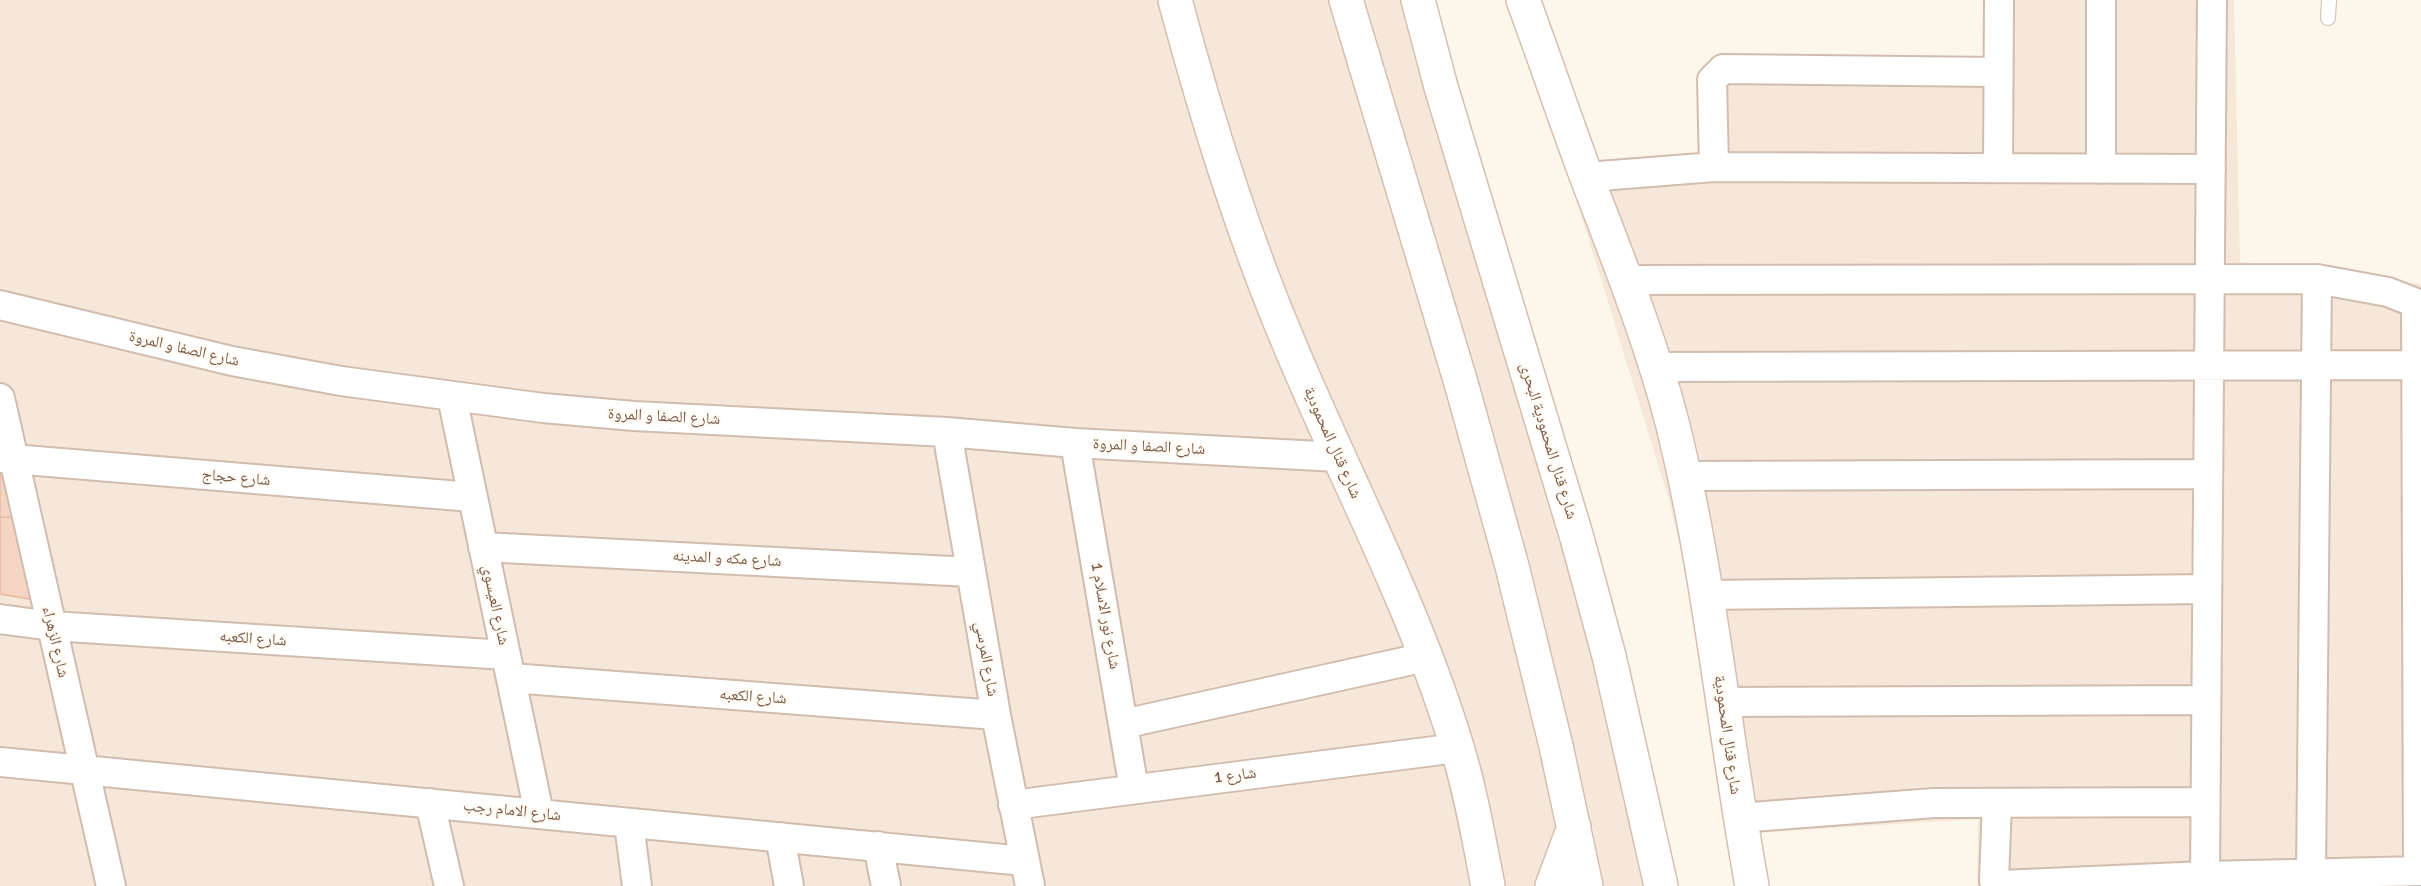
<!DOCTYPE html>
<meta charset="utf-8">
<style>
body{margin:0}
canvas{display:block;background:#fdf6eb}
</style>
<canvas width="2421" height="886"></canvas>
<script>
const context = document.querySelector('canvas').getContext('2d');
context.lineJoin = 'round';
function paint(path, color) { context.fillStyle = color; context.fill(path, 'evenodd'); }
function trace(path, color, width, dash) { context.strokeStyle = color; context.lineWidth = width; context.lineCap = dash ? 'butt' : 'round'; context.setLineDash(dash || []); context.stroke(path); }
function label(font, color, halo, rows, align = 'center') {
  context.font = font + ' Signika,"Noto Naskh Arabic",sans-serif'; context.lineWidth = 4.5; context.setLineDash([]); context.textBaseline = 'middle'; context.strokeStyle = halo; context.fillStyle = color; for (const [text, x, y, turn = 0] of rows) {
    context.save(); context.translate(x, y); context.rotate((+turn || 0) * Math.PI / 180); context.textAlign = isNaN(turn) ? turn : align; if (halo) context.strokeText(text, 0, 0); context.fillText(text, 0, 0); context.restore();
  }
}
paint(new Path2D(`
 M0 0H1422L1673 886H0Z
 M2008 0H2234L2240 262 2421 284V886H1977L1978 819 1751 833 1669 500 1572 185 1723 179 1727 85 2008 78Z`), '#f5e7d9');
const building = new Path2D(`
 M0 468 27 518 0 517Z
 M0 517 27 518 35 600 0 594Z`);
paint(building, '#f4d4c2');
trace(building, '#e7b9a1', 1.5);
const lane = new Path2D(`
 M2328 18 2329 0`);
const street = new Path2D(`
 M1714 167 1712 80 1723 69 1998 72
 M1998 168 1999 0
 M2101 169V0
 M1587 177 1714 167 2211 169
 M1628 280 2317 279 2388 292 2421 305
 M2416 303 2418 871
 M0 305 232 361 341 381 543 408 634 416 947 432 1075 443 1338 457
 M1656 367 2417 365
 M452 397 539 813
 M0 398 111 886
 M947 432 996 715 1030 886
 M1075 443 1134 789
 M0 458 472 497
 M1685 476 2208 474
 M483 547 971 572
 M1706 595 2207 589
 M0 619 52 626 506 655
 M511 678 996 715
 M1722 702 2206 700
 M1123 724 1426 657
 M0 762 1024 861
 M430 803 449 886
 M1997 803 1994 880 2001 885 2205 876 2421 871
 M1013 805 1457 748
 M1739 818 1934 803 2205 802
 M629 824 637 886
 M780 837 789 886
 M878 846 886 886
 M2311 873 2317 279
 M2205 876 2212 0`);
const secondary = new Path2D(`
 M1175 0C1206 116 1241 230 1288 341 1344 476 1415 607 1457 747 1471 793 1479 840 1488 886
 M1346 0 1461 383 1512 566 1556 746 1586 886
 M1418 0 1441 87 1577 538 1609 656 1661 886
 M1523 0C1545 59 1565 119 1587 178 1618 259 1650 338 1672 422 1710 574 1724 732 1752 886
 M1552 886 1574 827`);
trace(lane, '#d1bdaf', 16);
trace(street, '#d1bdaf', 32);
trace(secondary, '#d6bfaf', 36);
trace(lane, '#fff', 14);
trace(street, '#fff', 28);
trace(secondary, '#fff', 33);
label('16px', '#7a5b4c', '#fffaf2', [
 ["شارع الصفا و المروة",184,349,13],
 ["شارع الصفا و المروة",664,417,3],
 ["شارع قنال المحمودية البحرى",1548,441,73],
 ["شارع قنال المحمودية",1332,443,66],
 ["شارع الصفا و المروة",1149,447,3],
 ["شارع حجاج",236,478,5],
 ["شارع مكه و المدينه",727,559,3],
 ["شارع العيسوي",495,605,78],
 ["شارع نور الاسلام 1",1105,616,80],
 ["شارع الكعبه",253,639,4],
 ["شارع الزهراء",55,642,77],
 ["شارع المرسي",986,659,80],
 ["شارع الكعبه",753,697,4],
 ["شارع قنال المحمودية",1727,735,82],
 ["شارع 1",1235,776,-7],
 ["شارع الامام رجب",512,811,6]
]);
</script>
